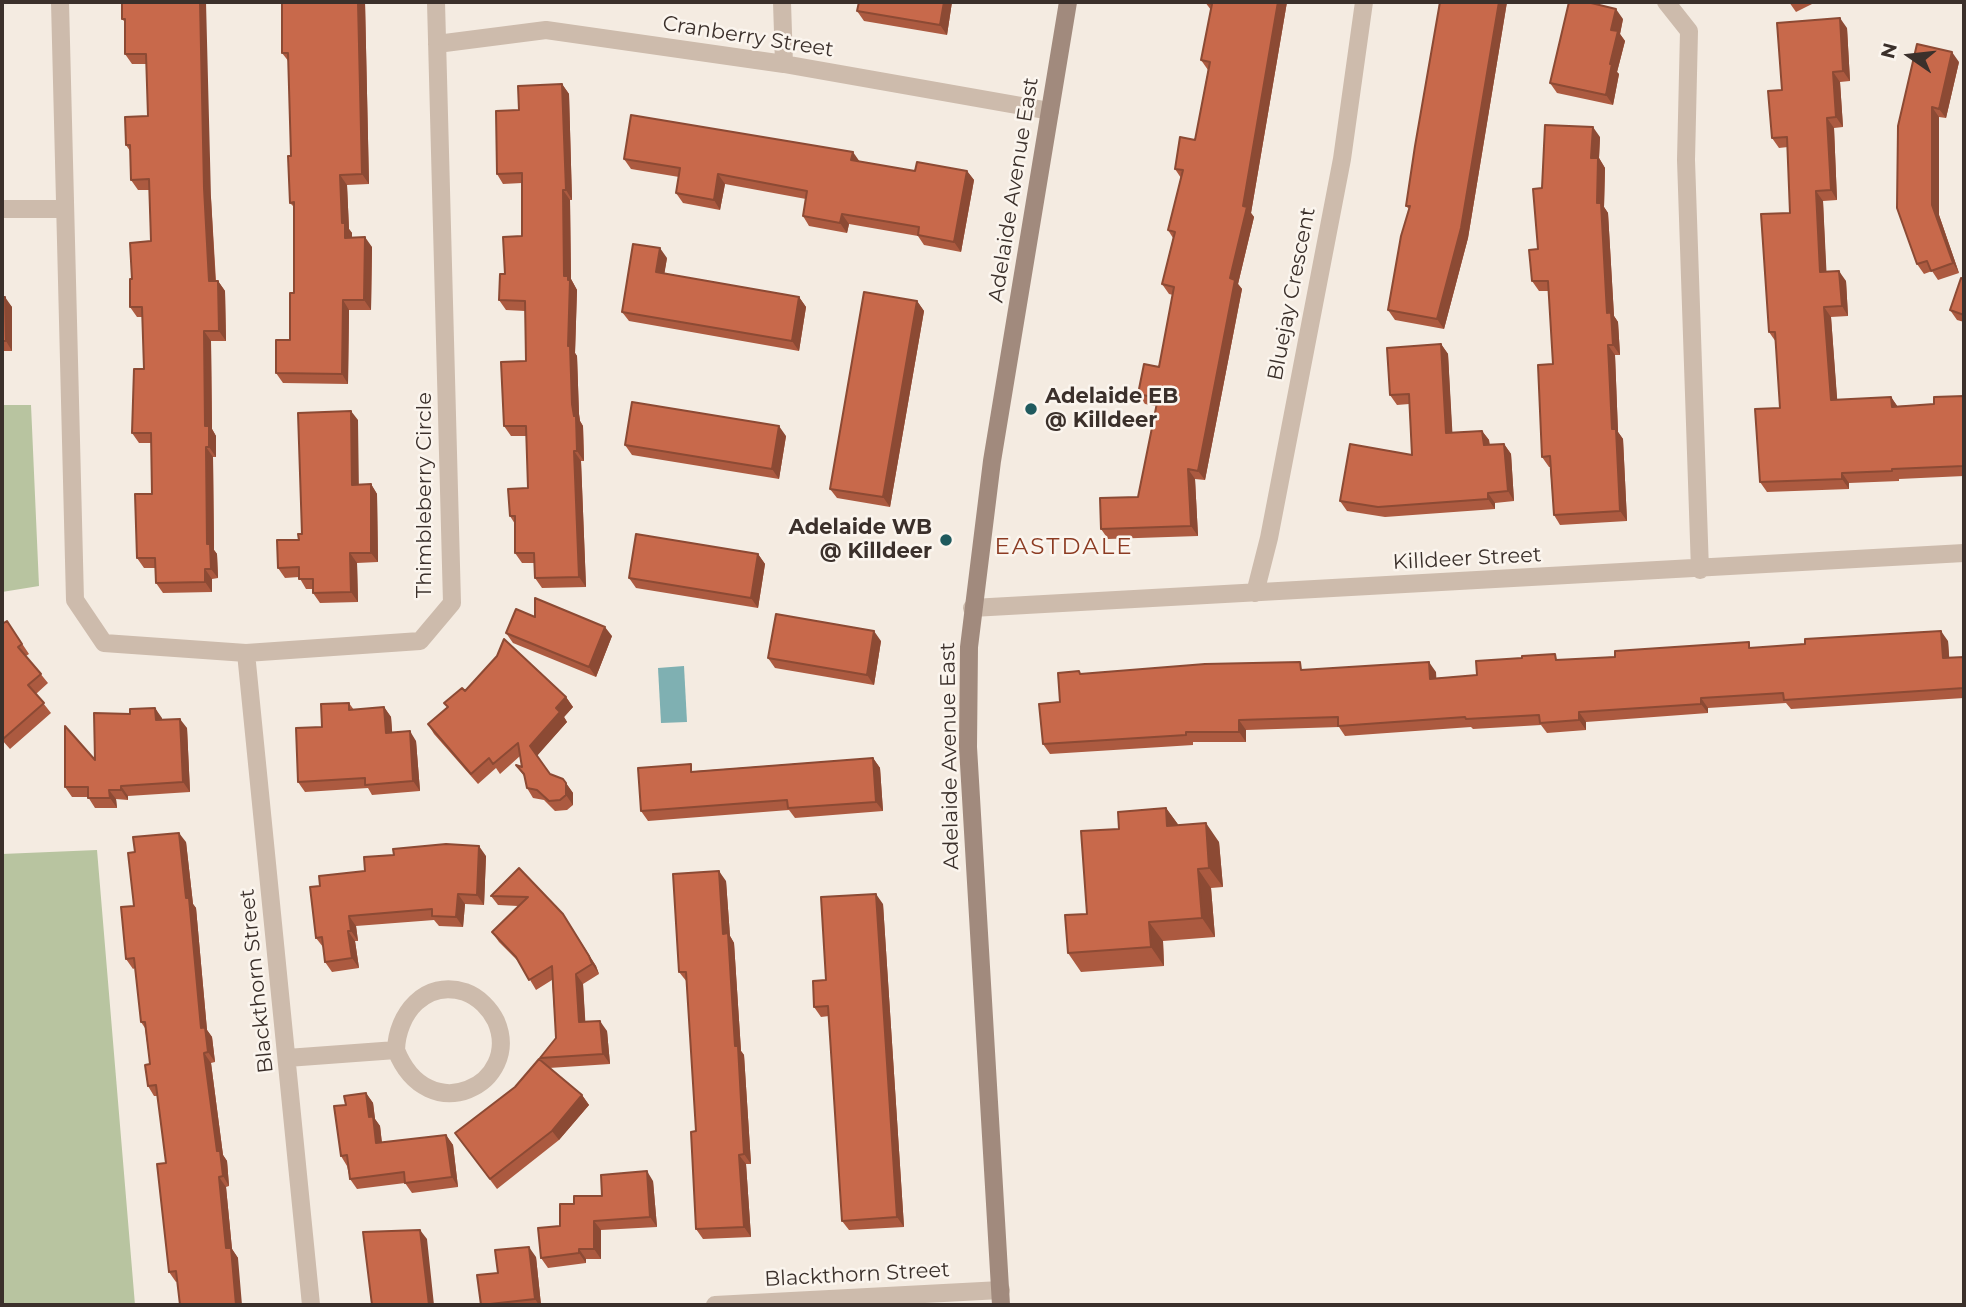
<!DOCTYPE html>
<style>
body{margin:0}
#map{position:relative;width:1966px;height:1307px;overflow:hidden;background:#f4ebe1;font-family:Montserrat,sans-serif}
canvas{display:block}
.frame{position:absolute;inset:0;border:4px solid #3b302b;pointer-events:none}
.north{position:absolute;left:1875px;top:21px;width:70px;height:70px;-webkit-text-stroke:5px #fbf5ee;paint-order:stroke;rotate:284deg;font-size:19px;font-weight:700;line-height:28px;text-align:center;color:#3b302b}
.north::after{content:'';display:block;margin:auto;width:24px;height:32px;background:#3b302b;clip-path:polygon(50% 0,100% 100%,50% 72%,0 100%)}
</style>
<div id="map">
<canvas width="1966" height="1307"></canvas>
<div class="frame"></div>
<div class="north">N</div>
</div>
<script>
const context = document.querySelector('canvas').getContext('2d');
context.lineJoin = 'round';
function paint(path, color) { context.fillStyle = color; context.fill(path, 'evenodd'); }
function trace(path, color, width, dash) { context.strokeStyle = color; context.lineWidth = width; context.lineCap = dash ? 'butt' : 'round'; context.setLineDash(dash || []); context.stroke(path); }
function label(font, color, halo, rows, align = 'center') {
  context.font = font + ' Montserrat,sans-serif'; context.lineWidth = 5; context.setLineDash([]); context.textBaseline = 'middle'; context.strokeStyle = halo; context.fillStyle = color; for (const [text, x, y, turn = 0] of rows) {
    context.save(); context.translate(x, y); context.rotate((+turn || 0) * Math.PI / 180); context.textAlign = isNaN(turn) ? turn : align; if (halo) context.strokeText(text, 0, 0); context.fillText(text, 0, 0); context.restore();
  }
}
paint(new Path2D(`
 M2 405H31L39 586 2 592Z
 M97 850 135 1305H2V854Z`), '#b8c4a0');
paint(new Path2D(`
 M684 666 687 722 661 723 658 668Z`), '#7fb0b2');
trace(new Path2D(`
 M60 2 75 600 104 643 246 653 420 641 452 603 436 2
 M782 2 784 64
 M1666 2 1689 31 1686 160 1700 570
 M437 44 546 30 784 64 1050 111
 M2 209H64
 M1255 593 1269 538 1342 159 1364 2
 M972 608 1964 553
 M246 653 311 1305
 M287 1058 396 1050C428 1131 523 1084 496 1021 490 1009 479 997 465 992 425 979 397 1014 396 1050
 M715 1305 1001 1290`), '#cdbbac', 18);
trace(new Path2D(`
 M1001 1305 968 747 969 647 992 461 1068 2`), '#a18a7d', 18);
paint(new Path2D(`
 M122 2 211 198 216 281H218L225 291 226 341H211L212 429 216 436V457H213L214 550 217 554 218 578 212 579V592L163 593 156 583V568H144L137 558 152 494 151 443H139L132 433 144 369 143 317H137L130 307 132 279 151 241 149 190H138L131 180 130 151 126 145 148 116 146 64H132L125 54V22L122 19Z
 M282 2H365L369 184 347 185 349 229 352 233V238L372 247 371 310H349L348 384 283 383 276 373 290 340 294 293V207L290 203 291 156 289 62 282 53Z
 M952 2 947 35 864 21 857 11Z
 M1205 2H1287L1251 213 1254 217 1238 284 1242 289 1205 480 1195 479 1198 536 1108 539 1101 529 1138 497 1156 406 1145 404 1138 394 1159 367 1173 295 1169 294 1162 284 1173 238 1168 230 1181 178 1175 169 1195 140 1208 70 1201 60 1211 10Z
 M1440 2H1507L1468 238 1444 329 1395 320 1388 310 1409 209 1406 206Z
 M1789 2H1816L1796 12Z
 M1623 19 1620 34 1625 41 1617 72 1619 74 1613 105 1557 93 1550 83Z
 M1847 28 1850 81 1840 82 1843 127 1834 128 1837 200 1823 201 1826 272 1846 281 1848 316 1831 317 1837 400 1891 397 1897 406 1934 404 1964 396V476L1899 479V481L1849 483V489L1767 492 1760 482 1780 408 1776 342 1769 332 1790 213 1788 147 1779 148 1772 138 1782 90Z
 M1959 62 1946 118 1939 117V215L1959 273 1938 280 1932 271 1924 274 1917 264 1898 126Z
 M562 84 569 94 572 200H570L571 279 577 290 575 353 577 356 579 414 580 421 583 426 584 461H581L586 587 542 588 535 578 534 563H522L515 553V524L510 516 528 488 527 436H511L504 426 526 361 525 311 506 310 499 300 505 274 522 236V183L503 184 497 174 519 110Z
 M1600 137 1599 158 1605 168 1604 207 1608 213 1614 316 1618 322 1620 355H1615L1618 432 1623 439 1627 521 1560 525 1554 515 1550 467H1549L1542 457 1553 364 1549 291H1539L1532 281 1538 249 1542 188Z
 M624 159 859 162 915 171H967L974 180 961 252 924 245 918 236 849 224 847 233 809 226 803 216 806 199 725 184 720 210 683 203 676 193 679 177 631 169Z
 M667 258 664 274 799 297 806 307 799 351 629 321 622 312Z
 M1964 279V322L1957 320 1950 310Z
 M2 297 12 307V351H2Z
 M917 301 924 311 890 507 837 498 830 489Z
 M1441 344 1448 354 1452 433 1482 431 1489 440 1490 445 1504 444 1511 454 1514 501 1495 503V509L1385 517 1347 511 1340 501 1412 455 1409 404 1397 405 1390 395Z
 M358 420V485L371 484 377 494 378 562 357 563 358 602 320 603 313 593V589H306L299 577 285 578 278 568 299 540Z
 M786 436 779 479 632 455 625 445Z
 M758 554 765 564 758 608 636 588 629 578Z
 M535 617 612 636 596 677 513 643 506 633Z
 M7 621 29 654 26 656 48 683 36 694 51 713 10 749 2 740V624Z
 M881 641 874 685 775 668 768 658Z
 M1948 641 1949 658 1964 657V698L1791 709 1786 703 1708 708V713L1586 722V730L1547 733 1541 725 1473 729 1471 727 1345 736 1339 727 1246 730V742H1193V745L1050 754 1043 744 1060 702 1079 671 1081 674 1306 670 1436 672V678L1477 675 1559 660 1752 648Z
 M465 691 566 697 573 707 564 717 567 722 537 755 550 774 563 779 573 793V805L567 810 555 811 544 800 533 798 527 788 524 776 516 765 522 767 520 756 500 774 496 768 478 784 434 734 428 724Z
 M349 703 354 710 384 707 391 717 392 732 416 741 420 791 372 795 368 788 305 792 298 782 322 727Z
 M155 708 162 720 187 728 190 792 128 796V800L116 799 117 808H95L88 797H72L65 787 95 760 130 714Z
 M873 758 880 768 883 811 795 818 789 810 648 821 641 811 696 771Z
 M1166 808 1179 826 1219 842 1223 887 1211 888 1215 937 1163 941 1164 966 1081 972 1068 953 1087 914 1119 829Z
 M186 842 193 904 196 908 207 1030 212 1037 215 1062 211 1063 223 1155 227 1161 229 1186 226 1187 232 1249 238 1258 176 1282 169 1272 166 1163 158 1096H154L148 1086 150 1064 145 1028 141 1022 135 968 133 969 126 959 134 906 135 852Z
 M486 856 484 905 465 904 463 927 439 926 434 920 356 926 358 941H355L359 968 332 972 325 962 323 947 316 938 320 886Z
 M519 868 563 914 596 966 599 974 583 984 585 1022 607 1031 610 1064 549 1068 582 1095 589 1105 559 1140 497 1189 455 1133 515 1087 543 1063 540 1058 556 1038 552 980 536 990 520 963 499 942 492 932 518 906 498 905 491 896Z
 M726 881 730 936 734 943 741 1051 744 1055 751 1164H746L751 1237 703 1239 696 1229V1131L687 982 679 972Z
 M883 904 904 1227 849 1230 842 1221 829 1016 821 1017 814 1007 826 980Z
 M366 1093 373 1103 375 1119 380 1126 382 1143 446 1135 453 1145 458 1187 412 1193 405 1183 357 1189 350 1179 347 1166 341 1156 346 1105Z
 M653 1181 657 1227 601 1230V1259H586V1263L548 1268 541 1258 574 1204Z
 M536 1257 541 1305H481L498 1273Z`), '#ac5a40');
paint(new Path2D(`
 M200 2H206L211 198 216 291 209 281 204 188Z
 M358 2H365L369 184 362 174Z
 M944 2H952L947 35 940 25Z
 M1278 2H1287L1251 213 1254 217 1238 284 1242 289 1205 480 1198 471 1230 278 1243 206Z
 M1499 2H1507L1468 238 1444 329 1437 319Z
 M1616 9 1623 19 1620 34 1625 41 1617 72 1619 74 1613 105 1606 95 1611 30Z
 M1840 18 1847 28 1850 81 1843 71Z
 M1952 52 1959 62 1946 118 1939 109Z
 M1833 72 1840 82 1843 127 1836 117Z
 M562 84 569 94 572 200 566 190Z
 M1932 107 1939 117V215L1959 273 1953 263 1932 205Z
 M1827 118 1834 128 1837 200 1831 190Z
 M1593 127 1600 137 1599 158 1605 168 1604 207 1608 213 1614 316 1618 322 1620 355 1613 345 1607 313 1591 158Z
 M853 152 860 162 851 160Z
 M967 171 974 180 961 252 954 242Z
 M718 174 725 184 720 210 714 200Z
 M340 175 347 185 349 229 352 233V248L345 238 342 223Z
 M563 190 570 200 571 279 577 290 575 353 577 356 579 414 580 421 583 426 584 461 577 451 572 404 564 276Z
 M1816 191 1823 201 1827 282 1820 272Z
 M842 214 849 224 847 233 840 223Z
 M365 237 372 247 371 310 364 300Z
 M660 248 667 258 663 282 656 272Z
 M1839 271 1846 281 1848 316 1842 306Z
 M218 281 225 291 226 341 219 331Z
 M5 297 12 307V351L6 341Z
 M799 297 806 307 799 351 792 341Z
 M343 300 349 310 348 384 342 374Z
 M917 301 924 311 890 507 883 497Z
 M1824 307 1831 317 1838 410 1831 400Z
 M204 331 211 341 212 429 216 436V457L209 447 205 426Z
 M1441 344 1448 354 1453 443 1446 433Z
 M1608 345 1615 355 1618 432 1623 439 1627 521 1620 511 1612 429Z
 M1891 397 1898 407H1892Z
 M351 411 358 420 359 495 352 485Z
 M779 426 786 436 779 479 772 469Z
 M1482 431 1489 440 1490 455 1484 445Z
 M1504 444 1511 454 1514 501 1508 491Z
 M206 447 213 457 214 550 217 554 218 578 211 569 207 544Z
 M574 451 581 461 586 587 579 577Z
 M1188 469 1195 479 1198 536 1191 526Z
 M1842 473 1849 483V489L1842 479Z
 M371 484 377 494 378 562 371 553Z
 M1488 493 1495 503V509L1488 499Z
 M350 553 357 563 358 602 351 592Z
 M758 554 765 564 758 608 751 598Z
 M205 569 212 579V592L205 582Z
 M605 627 612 636 596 677 589 667Z
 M874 631 881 641 874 685 867 675Z
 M1941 631 1948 641 1950 668 1943 658Z
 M1429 662 1436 672 1437 689 1430 679Z
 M566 697 573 707 564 717 567 722 537 756 530 746 556 708Z
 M1701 698 1708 708V713L1701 704Z
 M384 707 391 717 393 743 386 733Z
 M155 708 162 718 163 730 156 720Z
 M1579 712 1586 722V730L1579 720Z
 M180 719 187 728 190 792 183 782Z
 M1239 720 1246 730V742L1239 732Z
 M410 731 416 741 420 791 413 781Z
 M873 758 880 768 883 811 876 802Z
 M566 783 573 793V805L566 795Z
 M121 786 128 796V800L121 790Z
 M109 790 116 799 117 808 110 798Z
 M1166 808 1180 827 1167 826Z
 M1206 823 1219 842 1223 887 1209 868Z
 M179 833 186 842 193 904 196 908 207 1030 212 1037 215 1062 208 1052 201 1028Z
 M479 846 486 856 484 905 477 895Z
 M1198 869 1211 888 1215 937 1202 918Z
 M719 871 726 881 730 936 734 943 741 1051 744 1055 751 1164 744 1154 723 934Z
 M458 894 465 904 463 927 456 917Z
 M876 894 883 904 904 1227 897 1217Z
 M563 914 596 966 599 974 592 964Z
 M349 916 356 926 358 941 351 931Z
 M1149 922 1163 941 1164 966 1151 947Z
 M348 931 355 941 359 968 352 958Z
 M576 974 583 984 586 1032 579 1022Z
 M600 1021 607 1031 610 1064 603 1054Z
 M204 1053 211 1063 223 1155 227 1161 229 1186 223 1176 217 1151Z
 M366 1093 373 1103 375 1119 380 1126 383 1153 376 1143 369 1117Z
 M582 1095 589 1105 559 1140 552 1131Z
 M446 1135 453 1145 458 1187 452 1177Z
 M739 1155 746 1164 751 1237 744 1227Z
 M647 1171 653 1181 657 1227 650 1217Z
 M219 1177 226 1187 232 1249 238 1258 242 1305H236L226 1248Z
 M594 1221 601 1230V1259L594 1249Z
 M420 1230 427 1239 434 1305H429Z
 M529 1247 536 1257 541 1305H539L535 1299Z
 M579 1249 586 1259V1263L579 1253Z`), '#8c4a34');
const building = new Path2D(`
 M122 2H200L204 188 209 281H218L219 331H204L205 426H209V447H206L207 544H210L211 569H205V582L156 583 155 558H137L135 494H152L151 433H132L134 369H144L142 307H130V279H132L130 243 151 241 149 179 131 180 130 145H126L125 117 148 116 146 54H125V19H122Z
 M282 2H358L362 174 340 175 342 223H345V238L365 237 364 300H343L342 374 276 373V340H290V293H294V202L290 203 288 156H291L288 53H282Z
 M859 2H944L940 25 857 11Z
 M1205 2H1278L1243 206 1247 207 1230 278 1235 280 1198 471 1188 469 1191 526 1101 529 1100 498 1138 497 1158 398 1138 394 1144 364 1159 367 1174 287 1162 284 1175 232 1168 230 1183 170 1175 169 1180 137 1195 140 1210 62 1201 60 1212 4Z
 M1440 2H1499L1461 228 1437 319 1388 310 1401 236 1410 206H1406L1415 146Z
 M1569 2H1587L1616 9 1611 30 1618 31 1610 64H1612L1606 95 1550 83Z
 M1840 18 1843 71 1833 72 1836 117 1827 118 1831 190 1816 191 1820 272 1839 271 1842 306 1824 307 1831 400 1891 397 1892 407 1934 404V397L1964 396V466L1892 469V471L1842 473V479L1760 482 1755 409 1780 408 1775 332H1769L1761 214 1790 213 1787 137 1772 138 1768 91 1782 90 1777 23Z
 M1917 44 1952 52 1939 109 1932 107V205L1953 263 1931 271 1927 261 1917 264 1897 208 1898 126Z
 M562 84 566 190H563L564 276H568V280H570L568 346H570L572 404 574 416H576L577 451H574L579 577 535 578 534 553H515V516H510L508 489 528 488 526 426H504L501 362 526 361 525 301 499 300 500 274H505L503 237 522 236V173L497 174 496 111 519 110 518 86Z
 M631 115 853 152 851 160 915 171 917 162 967 171 954 242 918 235 919 227 842 214 840 223 803 216 807 191 718 174 714 200 676 193 680 168 624 159Z
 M1545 125 1593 127 1591 158H1598L1597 203H1601L1607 313 1611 312 1613 345H1608L1612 429H1616L1620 511 1554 515 1550 456 1542 457 1538 365 1553 364 1548 281H1532L1529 250 1538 249 1533 189 1542 188Z
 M633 244 660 248 656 272 799 297 792 341 622 312Z
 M1961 278 1964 279V315L1950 310Z
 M864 292 917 301 883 497 830 489Z
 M2 297H5L6 341H2Z
 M1441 344 1446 433 1482 431 1484 445 1504 444 1508 491 1488 493V499L1378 507 1340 501 1350 444 1412 455 1409 394 1390 395 1387 348Z
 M632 402 779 426 772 469 625 445Z
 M351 411 352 485 371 484V553H350L351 592 313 593V579H299V567L278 568 277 540H299L298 534H302L298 413Z
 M636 534 758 554 751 598 629 578Z
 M535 598 605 627 589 667 506 633 516 609 535 617Z
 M776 614 874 631 867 675 768 658Z
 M7 621 22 644 18 647 41 674 28 685 44 703 3 739 2 738V624Z
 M1941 631 1943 658 1964 657V688L1784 700 1783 693 1701 698V704L1579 712V720L1540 723 1539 715 1466 719 1465 717 1338 726V717L1239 720V732H1186V735L1043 744 1039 704 1060 702 1058 673 1079 671 1080 674 1205 664 1300 662 1301 670 1429 662 1430 679 1477 675 1476 661 1522 658V656L1555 654 1556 660 1615 657V651L1749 642V648L1805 644V639Z
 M504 639 566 697 556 708 560 712 530 746 550 774 563 779 566 783V795L560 800 549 801 537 790 527 788 524 774 516 765 522 767 518 743 493 764 489 758 471 774 428 724 448 707 444 703 462 688 465 691 497 656Z
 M349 703V710L384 707 386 733 410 731 413 781 365 785V778L298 782 296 728 322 727 321 704Z
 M155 708 156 720 180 719 183 782 121 786V790H109L110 798H88V787H65V726L95 760 94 713 130 714V709Z
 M873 758 876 802 788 808 787 800 641 811 638 768 691 764V772Z
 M1166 808 1167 826 1206 823 1209 868 1198 869 1202 918 1149 922 1151 947 1068 953 1065 915 1087 914 1081 831 1119 829 1118 812Z
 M179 833 186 898H189L201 1028 205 1027 208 1052 204 1053 217 1151H220L223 1176 219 1177 226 1248H231L236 1305H180L176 1271 169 1272 157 1164 166 1163 156 1085 148 1086 145 1065 150 1064 145 1022H141L134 958 126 959 121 907 134 906 128 853 135 852 133 837Z
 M446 844 479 846 477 895 458 894 456 917 432 916V909L349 916 351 931H348L352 958 325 962 322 937 316 938 310 887 320 886 319 876 365 871 364 857 394 855 393 849Z
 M519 868 563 914 589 956 592 964 576 974 579 1022 600 1021 603 1054 540 1058 556 1038 552 966 529 980 516 957 492 932 528 897 491 896Z
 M719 871 723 934 728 933 735 1046H738L744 1154 739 1155 744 1227 696 1229 691 1132 696 1131 686 972H679L673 874Z
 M876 894 897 1217 842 1221 828 1006 814 1007 813 981 826 980 821 897Z
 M539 1059 582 1095 552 1131 490 1179 455 1133 515 1087Z
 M366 1093 369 1117 373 1116 376 1143 446 1135 452 1177 405 1183 404 1172 350 1179 347 1155 341 1156 334 1106 346 1105 344 1096Z
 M647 1171 650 1217 594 1221V1249H579V1253L541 1258 538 1228 560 1226V1204H574V1196H602L601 1175Z
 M420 1230 429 1305H372L363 1232Z
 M529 1247 535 1299 481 1305 477 1275 498 1273 495 1250Z`);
paint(building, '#c8694b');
trace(building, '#8c4a34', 2);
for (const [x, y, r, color] of [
 [1031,409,7,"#1f5a5e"],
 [946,540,7,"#1f5a5e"]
]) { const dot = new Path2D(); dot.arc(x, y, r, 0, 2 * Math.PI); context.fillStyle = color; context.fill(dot); trace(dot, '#fbf5ee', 2.5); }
label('21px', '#3b302b', '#fbf5ee', [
 ["Cranberry Street",748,37,9],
 ["Adelaide Avenue East",1014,190,-81],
 ["Bluejay Crescent",1292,294,-79],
 ["Thimbleberry Circle",425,495,-90],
 ["Killdeer Street",1467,559,-3],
 ["Adelaide Avenue East",950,756,-91],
 ["Blackthorn Street",257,981,-96],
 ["Blackthorn Street",857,1275,-3]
]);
label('bold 21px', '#3b302b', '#fbf5ee', [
 ["Adelaide EB",1045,397],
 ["@ Killdeer",1045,421],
 ["Adelaide WB",932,528,"right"],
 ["@ Killdeer",932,552,"right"]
], 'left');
context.letterSpacing = '2px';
label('23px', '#8c3b22', '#fbf5ee', [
 ["EASTDALE",1064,547]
]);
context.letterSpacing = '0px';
</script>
